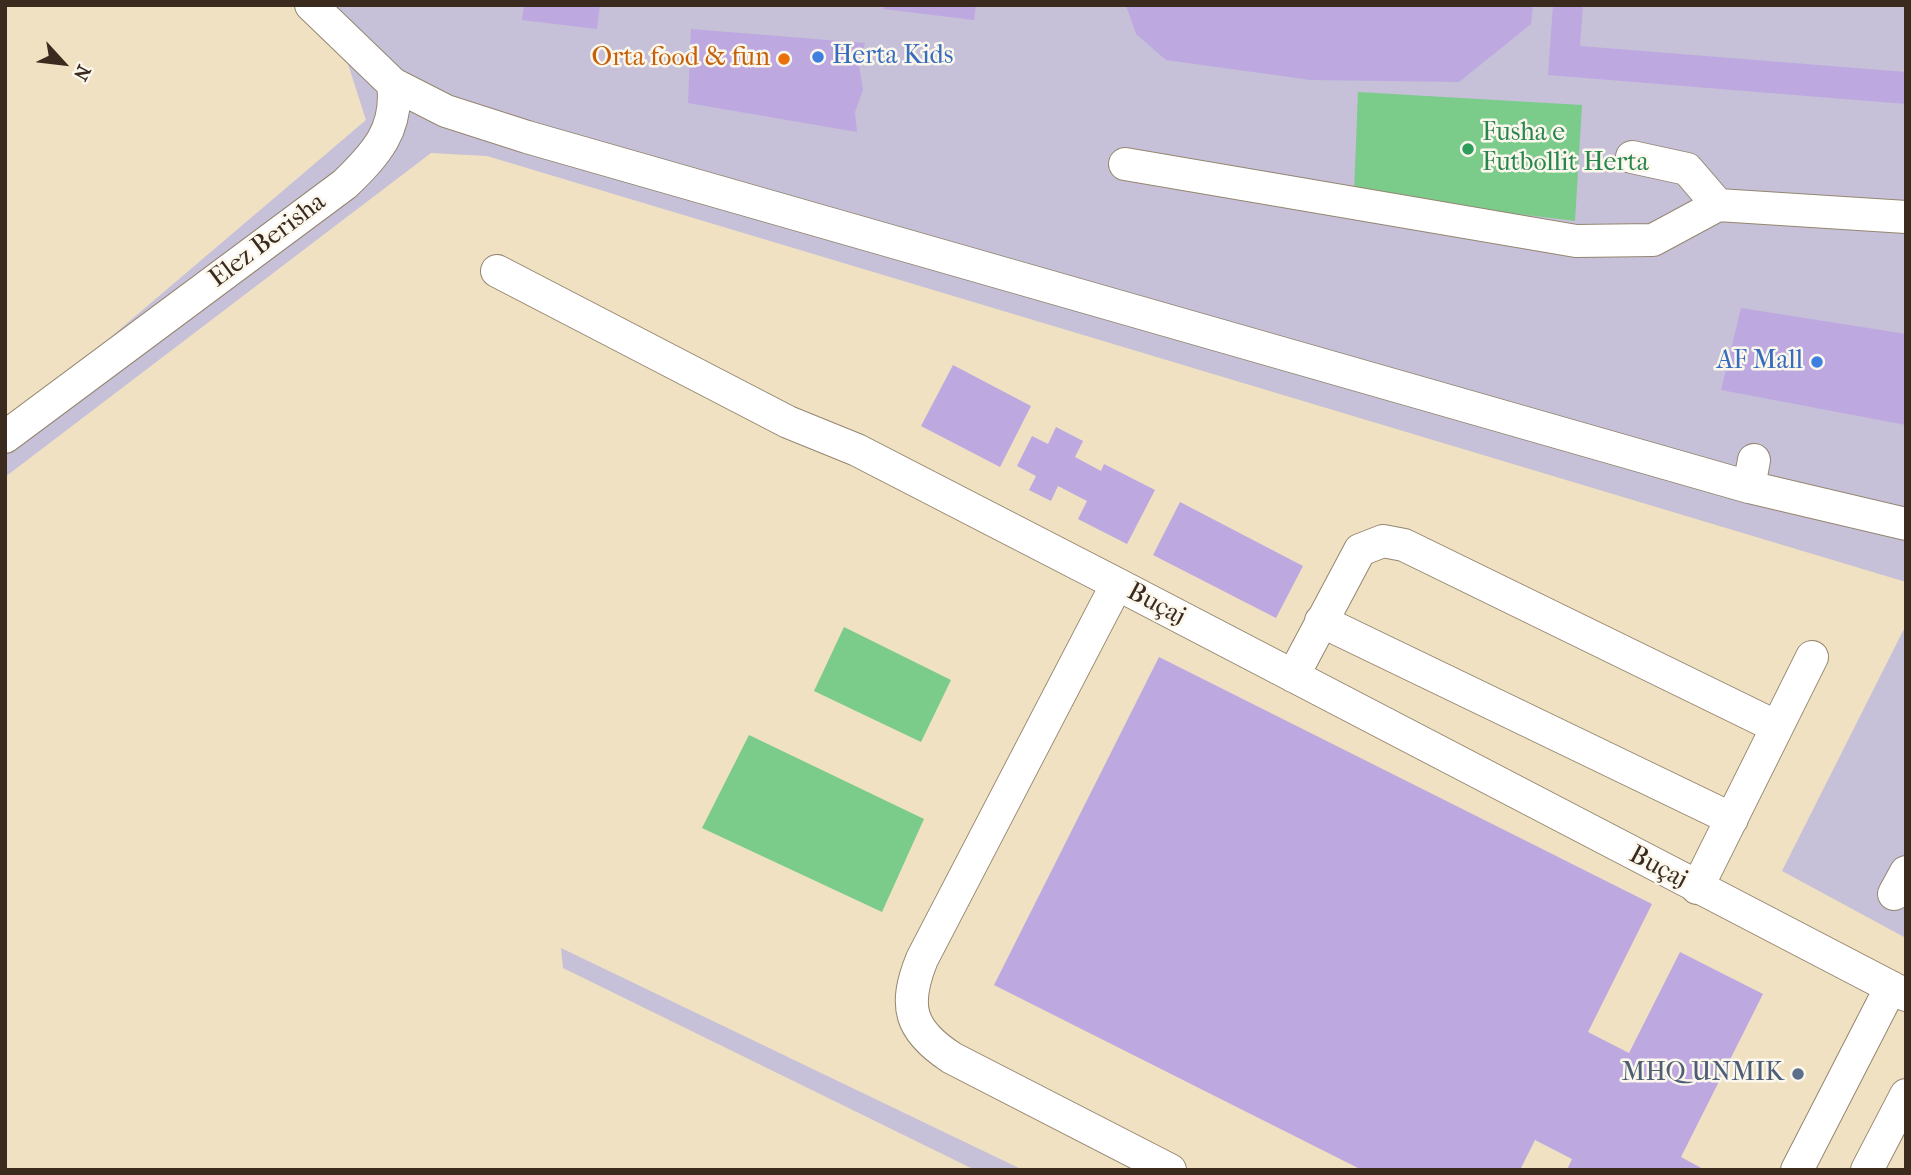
<!DOCTYPE html>
<meta charset="utf-8">
<style>
body{margin:0}
#map{position:relative;width:1911px;height:1175px;overflow:hidden;background:#efe1c2;font-family:"IM FELL French Canon",serif}
canvas{display:block}
.frame{position:absolute;inset:0;border:7px solid #3b2a1e;pointer-events:none}
.north{position:absolute;left:28px;top:28px;width:70px;height:70px;-webkit-text-stroke:5px #fbf7ec;paint-order:stroke;rotate:117deg;font-size:19px;font-weight:700;line-height:28px;text-align:center;color:#3b2a1e}
.north::after{content:'';display:block;margin:auto;width:24px;height:32px;background:#3b2a1e;clip-path:polygon(50% 0,100% 100%,50% 72%,0 100%)}
</style>
<div id="map">
<canvas width="1911" height="1175"></canvas>
<div class="frame"></div>
<div class="north">N</div>
</div>
<script>
const context = document.querySelector('canvas').getContext('2d');
context.lineJoin = 'round';
function paint(path, color) { context.fillStyle = color; context.fill(path, 'evenodd'); }
function trace(path, color, width, dash) { context.strokeStyle = color; context.lineWidth = width; context.lineCap = dash ? 'butt' : 'round'; context.setLineDash(dash || []); context.stroke(path); }
function label(font, color, halo, rows, align = 'center') {
  context.font = font + ' "IM FELL French Canon",serif'; context.lineWidth = 5; context.setLineDash([]); context.textBaseline = 'middle'; context.strokeStyle = halo; context.fillStyle = color; for (const [text, x, y, turn = 0] of rows) {
    context.save(); context.translate(x, y); context.rotate((+turn || 0) * Math.PI / 180); context.textAlign = isNaN(turn) ? turn : align; if (halo) context.strokeText(text, 0, 0); context.fillText(text, 0, 0); context.restore();
  }
}
paint(new Path2D(`
 M329 5H1906V582L487 156 431 153 5 477V427L366 120Z
 M1906 625V938L1782 871Z
 M561 948 1023 1170H975L563 968Z`), '#c6c0d9');
paint(new Path2D(`
 M1358 92 1582 105 1575 221 1354 194Z
 M844 627 951 680 921 742 814 691Z
 M749 735 924 819 882 912 702 828Z`), '#7bcb8b');
paint(new Path2D(`
 M524 5H600L597 29 522 20Z
 M884 5H976L974 20 883 9Z
 M1126 5H1533L1531 24 1459 82 1311 80 1166 60 1136 34Z
 M1553 5H1583L1580 46 1906 72V104L1548 75Z
 M691 29 865 43 859 65 863 90 855 112 857 132 688 103Z
 M1741 308 1906 334V425L1721 390Z
 M953 365 1031 406 1000 467 921 426Z
 M1056 427 1083 441 1075 457 1101 471 1104 464 1155 490 1127 544 1078 519 1087 501 1058 486 1051 501 1029 490 1036 476 1017 466 1032 436 1048 444Z
 M1180 502 1303 566 1276 618 1153 555Z
 M1159 657 1652 904 1588 1032 1629 1053 1680 952 1763 994 1681 1157 1705 1170H1567L1572 1159 1535 1140 1520 1170H1362L994 985Z`), '#bda8e0');
const minor = new Path2D(`
 M311 5 393 84 446 111 527 137 1749 487
 M1632 157 1687 169 1718 205
 M1125 164 1576 241 1653 240 1718 205 1906 217
 M497 271 788 422 857 450 1117 584
 M5 437 345 184C376 154 399 129 393 84
 M1754 460 1749 487 1906 524
 M1321 621 1732 819
 M1293 676 1360 550 1383 541 1404 545 1777 727
 M1697 888 1812 657
 M1894 894 1906 872
 M1170 1170 952 1058C909 1030 903 1006 922 959L1117 584 1906 995
 M1797 1170 1891 987
 M1867 1170 1906 1095`);
trace(minor, '#958670', 34);
trace(minor, '#fff', 32);
for (const [x, y, r, color] of [
 [818,57,7,"#3f7fe0"],
 [784,59,7,"#e8710a"],
 [1468,149,7,"#2e9e5b"],
 [1817,362,7,"#3f7fe0"],
 [1798,1074,7,"#5c6f8a"]
]) { const dot = new Path2D(); dot.arc(x, y, r, 0, 2 * Math.PI); context.fillStyle = color; context.fill(dot); trace(dot, '#fbf7ec', 2.5); }
label('26px', '#366cbe', '#fbf7ec', [
 ["Herta Kids",832,57],
 ["AF Mall",1803,362,"right"]
], 'left');
label('26px', '#c56008', '#fbf7ec', [
 ["Orta food & fun",770,59]
], 'right');
label('26px', '#27864d', '#fbf7ec', [
 ["Fusha e",1482,134],
 ["Futbollit Herta",1482,164]
], 'left');
label('26px', '#3b2a1e', '#fbf7ec', [
 ["Elez Berisha",268,241,-37],
 ["Buçaj",1156,605,28],
 ["Buçaj",1658,868,28]
]);
label('26px', '#4e5e75', '#fbf7ec', [
 ["MHQ UNMIK",1784,1074]
], 'right');
</script>
